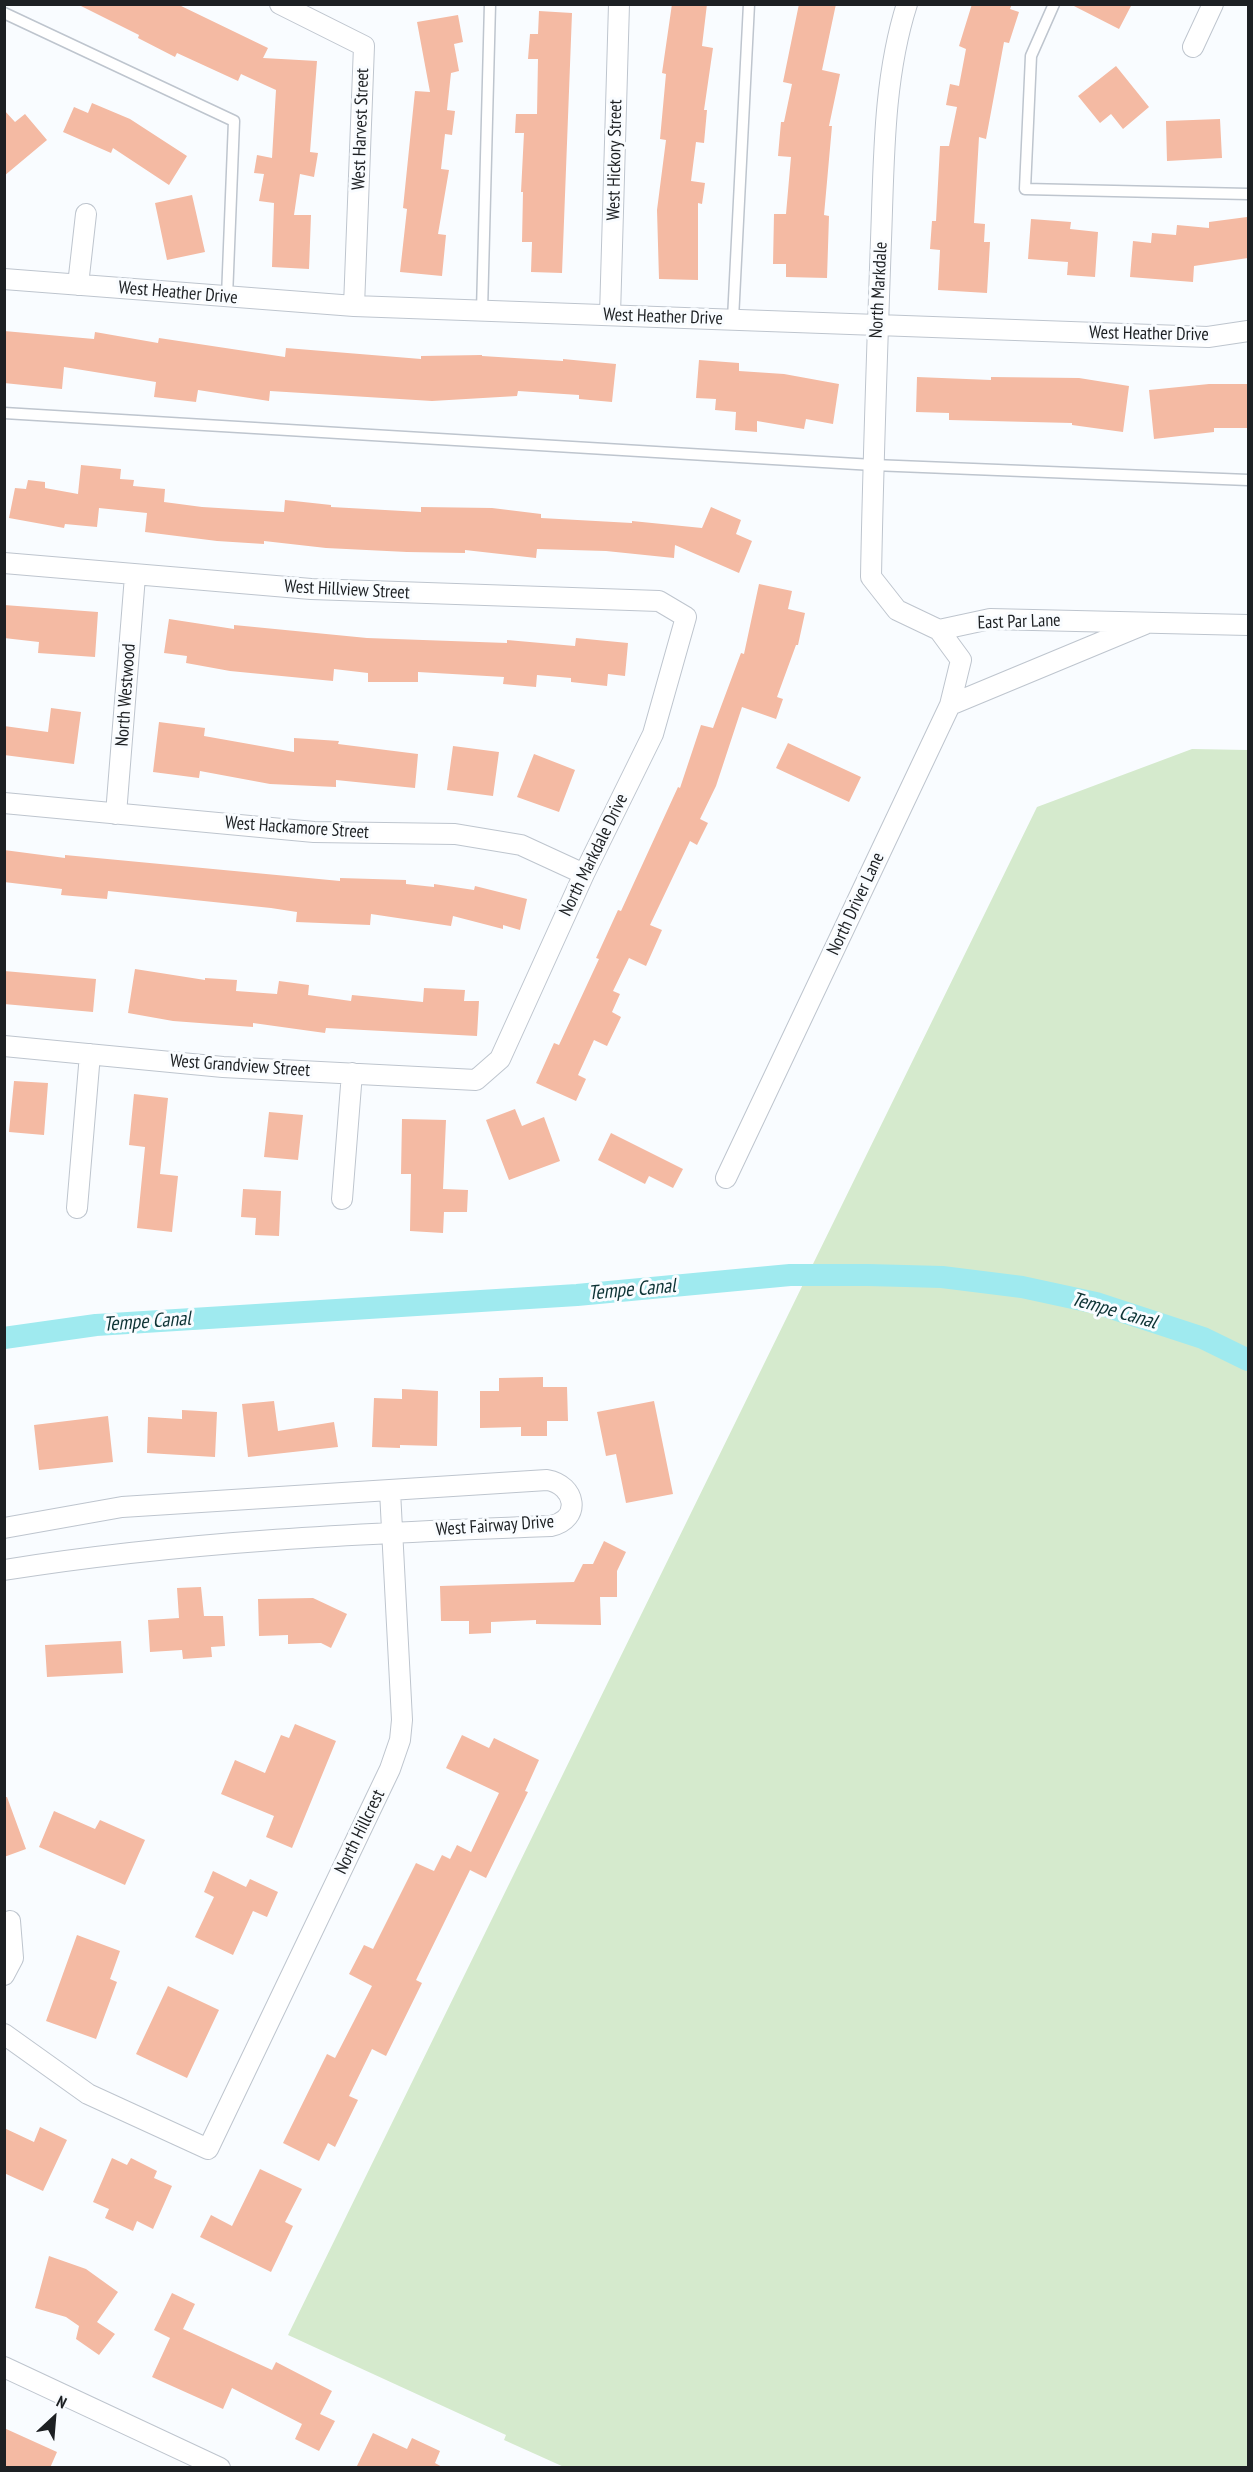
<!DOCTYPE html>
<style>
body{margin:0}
#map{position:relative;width:1253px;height:2472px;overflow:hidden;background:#f9fcff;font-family:"PT Sans Narrow",sans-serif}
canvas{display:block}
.frame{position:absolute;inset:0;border:6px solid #1d2023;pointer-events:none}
.north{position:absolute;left:24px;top:2388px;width:60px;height:60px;-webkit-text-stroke:4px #f9fcff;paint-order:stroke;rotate:26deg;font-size:16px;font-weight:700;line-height:24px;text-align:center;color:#1d2023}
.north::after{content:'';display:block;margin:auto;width:21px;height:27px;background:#1d2023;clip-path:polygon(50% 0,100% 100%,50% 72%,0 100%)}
</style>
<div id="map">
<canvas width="1253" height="2472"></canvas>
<div class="frame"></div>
<div class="north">N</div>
</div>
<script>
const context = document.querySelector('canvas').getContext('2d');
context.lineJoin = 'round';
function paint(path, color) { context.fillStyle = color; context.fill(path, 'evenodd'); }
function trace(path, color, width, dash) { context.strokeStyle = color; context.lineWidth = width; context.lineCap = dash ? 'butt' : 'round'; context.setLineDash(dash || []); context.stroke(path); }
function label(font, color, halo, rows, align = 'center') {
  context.font = font + ' "PT Sans Narrow",sans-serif'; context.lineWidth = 6; context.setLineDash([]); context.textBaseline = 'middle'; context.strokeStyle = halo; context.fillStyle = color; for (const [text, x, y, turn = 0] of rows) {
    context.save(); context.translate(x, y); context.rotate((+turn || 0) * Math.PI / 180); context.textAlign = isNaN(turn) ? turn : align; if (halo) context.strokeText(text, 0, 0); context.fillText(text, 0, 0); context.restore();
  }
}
paint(new Path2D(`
 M1192 749 1248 750V2467H564L504 2440 506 2435 288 2335 1037 807Z`), '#d5eacd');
trace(new Path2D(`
 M4 1338 96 1325 577 1295 790 1275H868L942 1277 1022 1287 1096 1303 1203 1338 1248 1360`), '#9feaef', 22);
paint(new Path2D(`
 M77 4H177L268 48 263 58 317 61 310 152 318 153 314 177 300 174 294 215H311L309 269 272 267 274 203 259 201 264 174 254 173 257 155 272 158 276 90 241 74 238 81 177 53 175 57 138 38 139 35Z
 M672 4H707L702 46 713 48 704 110H707L704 143 696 142 691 181 705 183 702 204 698 203V280L659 279 657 210 666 140 660 139 666 74 662 73Z
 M799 4H836L822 70 840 74 829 126H832L824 215 829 216 827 278 786 277V264H773L774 214H786L791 157 778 156 781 122H784L792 84 783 82Z
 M972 4H1012L1010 9 1019 12 1009 43 1004 42 986 139 979 137 974 223 985 224 984 242H990L987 293 938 290 940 250 930 249 932 221H936L940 146H949L957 107 946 105 950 84 959 86 966 49 959 46Z
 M1070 4H1132L1119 29Z
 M539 11 572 13 562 273 531 272 532 242H522L523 192H521L524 133H515L516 114H537L538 59H528L530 34H538Z
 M458 15 463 42 454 44 459 71 451 73 447 110 455 111 452 135 445 134 441 169 449 170 438 234 446 235 442 276 400 272 407 209 403 208 415 91 430 92 417 22Z
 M1116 66 1149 107 1123 129 1111 114 1100 123 1078 96Z
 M92 103 130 119 187 156 169 185 113 148 111 153 63 132 74 107 88 113Z
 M4 110 15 122 25 114 47 140 4 176Z
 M1220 119 1222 158 1167 161 1166 121Z
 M192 195 205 252 167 260 155 203Z
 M1247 217 1248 258 1194 266 1193 282 1130 277 1133 241 1151 243 1152 233 1176 235 1177 225 1209 228V222Z
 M1031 219 1071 222 1070 229 1098 232 1095 277 1067 275 1068 262 1028 259Z
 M4 331 94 339 95 332 158 343 159 338 285 357 286 348 421 359V356L482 355V356L563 361V359L616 364 612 402 579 399V395L518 391 517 396 432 401 270 391 269 401 198 390 196 402 154 397 156 382 64 367 62 389 4 383Z
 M699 360 739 363V371L784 374 839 384 833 424 806 419 804 429 757 421V432L735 430 736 412 715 410 716 399 696 398Z
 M917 377 991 380V377L1079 378 1129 386 1123 432 1072 425V423L949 420V413L916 412Z
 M1209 384H1248V428H1214V432L1154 439 1149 390Z
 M81 465 121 469 120 479 134 480 133 486 165 489 164 502 202 507 284 512 285 500 331 505V507L421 512V507L492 508 541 514V518L632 523V521L702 528 711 507 741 520 736 534 752 541 739 573 675 545 674 558 606 551 537 549 536 558 465 550V553L407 552 326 548 264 541V544L217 541 145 532 147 513 99 508 97 527 65 524 64 528 9 518 15 488 26 489 28 480 45 482V488L78 494Z
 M759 584 792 591 788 609 805 613 798 645H796L777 697 783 699 776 719 742 707 716 786 700 819 708 823 697 845 690 841 650 925 662 930 646 966 629 958 613 991 620 994 612 1012 621 1017 607 1046 594 1040 578 1075 586 1079 576 1101 536 1083 554 1043 559 1045 599 959 596 958 618 910 621 911 678 787 680 788 701 725 713 728 741 653 744 654Z
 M4 605 98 612 95 657 38 653 39 642 4 638Z
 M169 619 234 629V625L367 638 507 643V640L575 646 576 638 628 643 625 676 608 674 607 686 571 682V678L537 675 536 687 503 684 504 677 418 672V682H368V673L334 669 333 681 230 671 186 663 187 656 164 653Z
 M51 708 81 712 74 764 4 755V726L48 732Z
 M159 722 205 728 204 736 294 752V738L339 741 338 744 418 754 415 788 336 780V787L270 784 200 771 199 778 153 772Z
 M788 743 861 777 849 802 776 768Z
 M453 746 499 752 493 796 447 790Z
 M534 754 575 770 559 812 517 797Z
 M4 850 65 858V855L340 881V878L406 880V884L434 887V884L474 890 475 886 527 899 520 930 503 925V929L453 916 451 926 371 914 370 925 296 922 297 912 271 908 108 891 107 899 61 895 62 889 4 882Z
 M135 969 205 980V978L237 980 236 991 277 994 279 981 309 985 308 995 351 1001 352 995 423 1002 424 988 465 990 464 1001H479L477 1036 326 1028 325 1033 253 1023V1027L173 1021 128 1013Z
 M4 971 96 979 93 1012 4 1004Z
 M14 1081 48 1083 44 1135 9 1132Z
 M134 1094 168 1098 160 1174 178 1176 172 1232 137 1228 145 1147 129 1145Z
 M515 1109 522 1126 544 1117 560 1161 509 1180 486 1120Z
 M269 1112 303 1115 298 1160 264 1157Z
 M402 1119 446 1120 443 1189 468 1190 467 1212H444L443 1233 410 1231 411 1174H401Z
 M611 1133 683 1169 673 1188 649 1176 645 1184 598 1160Z
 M243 1189 281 1191 279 1236 255 1235 256 1218 241 1217Z
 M543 1377V1387H567L568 1421H547V1436H521V1427L480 1428V1391H499V1378Z
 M402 1389 438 1391 437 1446 400 1445V1448L372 1447 374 1398 402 1399Z
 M274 1401 278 1431 334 1422 338 1447 248 1457 242 1404Z
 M654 1401 673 1494 626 1503 616 1454 606 1456 597 1412Z
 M182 1410 217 1412 215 1457 147 1453 148 1417 182 1419Z
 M108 1416 113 1462 39 1470 34 1425Z
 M604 1541 626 1552 617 1571V1597H600L601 1625 536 1624V1620L491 1622V1633L469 1634V1621H441L440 1586 574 1582 583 1564H593Z
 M201 1587 204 1616H223L225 1646 211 1647 212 1657 183 1659 182 1650 150 1652 148 1620 179 1618 177 1588Z
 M313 1598 347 1614 331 1648 321 1643 288 1644V1635L259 1636 258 1599Z
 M121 1641 123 1673 47 1677 45 1645Z
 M295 1724 336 1741 292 1848 266 1837 274 1816 221 1794 235 1760 265 1773 281 1735 289 1738Z
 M462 1735 489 1748 494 1738 539 1760 525 1791 528 1792 486 1878 470 1870 416 1980 422 1983 386 2056 372 2049 349 2096 358 2100 335 2147 328 2143 319 2161 283 2143 327 2054 335 2058 372 1986 349 1974 364 1945 373 1949 416 1863 434 1871 442 1855 450 1859 457 1845 471 1852 499 1793 446 1768Z
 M4 1797H7L26 1849 4 1857Z
 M54 1811 95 1829 100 1820 145 1840 125 1885 39 1847Z
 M213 1871 246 1887 250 1879 278 1892 267 1917 253 1911 233 1955 195 1937 214 1897 204 1892Z
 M77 1935 120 1951 110 1979 117 1982 96 2039 46 2021Z
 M168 1986 219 2010 187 2078 136 2054Z
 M40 2127 67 2140 43 2191 4 2173V2128L34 2142Z
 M112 2158 127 2165 131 2158 157 2171 154 2178 172 2186 153 2229 137 2221 133 2231 105 2218 109 2209 93 2202Z
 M260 2169 302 2189 285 2222 293 2226 271 2272 200 2237 211 2215 232 2226Z
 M49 2256 86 2269 118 2292 97 2322 115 2334 99 2355 76 2339 79 2326 66 2317 35 2308Z
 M172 2293 195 2304 183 2329 272 2370 276 2362 332 2391 320 2414 335 2421 319 2451 295 2439 302 2424 232 2388 223 2409 152 2377 170 2338 154 2330Z
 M4 2428 57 2452 50 2468H4Z
 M373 2433 407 2449 412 2438 440 2451 435 2463 444 2468H356Z`), '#f4baa3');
const lane = new Path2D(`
 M1054 4 1031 56 1025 189 1248 194
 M4 13 234 121 227 297
 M482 311 490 4
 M733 319 749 4
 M4 413 873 465 1248 480`);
const street = new Path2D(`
 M280 4 364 46 354 306
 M907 4C883 79 884 162 881 240 877 352 873 464 871 577L897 610 939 630 990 619 1248 625
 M1193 47 1213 4
 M4 279 354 306 1208 337 1248 331
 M78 285 86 214
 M610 315 619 4
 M4 563 311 589 659 601 686 617 653 734 584 874 500 1059 476 1080 223 1067 4 1046
 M950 705 1145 624
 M4 803 314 832 455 834 521 845 584 874
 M116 814 135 576
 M726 1178 950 705 961 660 939 630
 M342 1199 352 1073
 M77 1208 90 1054
 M4 1528 122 1507 547 1480C576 1485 582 1519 551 1526 368 1533 185 1541 4 1570
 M4 1975 13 1958 10 1921
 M4 2034 88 2094 208 2149 390 1769 400 1740 402 1720 390 1491
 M4 2367 220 2468`);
trace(lane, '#bec5ce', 13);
trace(street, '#bec5ce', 22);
trace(lane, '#fff', 10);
trace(street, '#fff', 20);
label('18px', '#1d2023', '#f9fcff', [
 ["West Harvest Street",361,129,-88],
 ["West Hickory Street",615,160,-89],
 ["North Markdale",879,290,-87],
 ["West Heather Drive",178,293,5],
 ["West Heather Drive",663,317,2],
 ["West Heather Drive",1149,334,1],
 ["West Hillview Street",347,590,3],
 ["East Par Lane",1019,622,-2],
 ["North Westwood",126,695,-86],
 ["West Hackamore Street",297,828,4],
 ["North Markdale Drive",594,855,-64],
 ["North Driver Lane",856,904,-65],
 ["West Grandview Street",240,1066,4],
 ["West Fairway Drive",495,1526,-4],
 ["North Hillcrest",360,1832,-64]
]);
label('italic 20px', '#0d3335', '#f9fcff', [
 ["Tempe Canal",632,1290,-5],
 ["Tempe Canal",1114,1311,16],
 ["Tempe Canal",147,1322,-4]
]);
</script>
